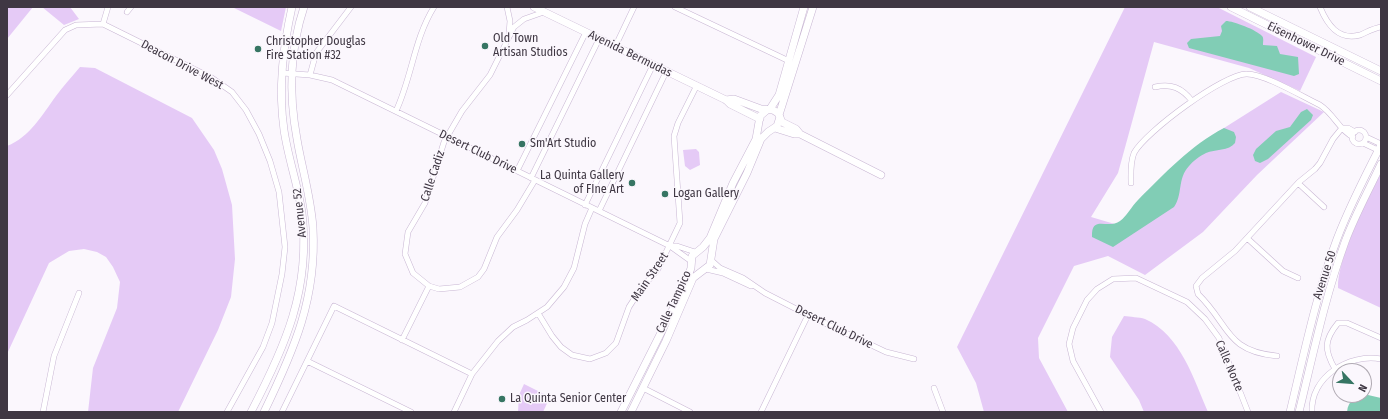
<!DOCTYPE html>
<style>
body{margin:0}
#map{position:relative;width:1388px;height:419px;overflow:hidden;background:#fbf7fd;font-family:"Fira Sans Condensed",sans-serif}
canvas{display:block}
.frame{position:absolute;inset:0;border:8px solid #3f3743;pointer-events:none}
.north{position:absolute;left:1332px;top:363px;width:40px;height:40px;box-sizing:border-box;background:#fbf7fd;border:1px solid #b0aab3;border-radius:50%;rotate:116deg;font-size:11px;font-weight:700;line-height:16px;text-align:center;color:#3f3743}
.north::after{content:'';display:block;margin:auto;width:14px;height:18px;background:#367563;clip-path:polygon(50% 0,100% 100%,50% 72%,0 100%)}
</style>
<div id="map">
<canvas width="1388" height="419"></canvas>
<div class="frame"></div>
<div class="north">N</div>
</div>
<script>
const context = document.querySelector('canvas').getContext('2d');
context.lineJoin = 'round';
function paint(path, color) { context.fillStyle = color; context.fill(path, 'evenodd'); }
function trace(path, color, width, dash) { context.strokeStyle = color; context.lineWidth = width; context.lineCap = dash ? 'butt' : 'round'; context.setLineDash(dash || []); context.stroke(path); }
function label(font, color, halo, rows, align = 'center') {
  context.font = font + ' "Fira Sans Condensed",sans-serif'; context.lineWidth = 3; context.setLineDash([]); context.textBaseline = 'middle'; context.strokeStyle = halo; context.fillStyle = color; for (const [text, x, y, turn = 0] of rows) {
    context.save(); context.translate(x, y); context.rotate((+turn || 0) * Math.PI / 180); context.textAlign = isNaN(turn) ? turn : align; if (halo) context.strokeText(text, 0, 0); context.fillText(text, 0, 0); context.restore();
  }
}
paint(new Path2D(`
 M7 7H33L7 39Z
 M42 7H70L79 19 64 25Z
 M232 7H286L281 31Z
 M1125 7H1217L1316 57 1300 91 1249 68 1154 42 1118 173 1091 217 1118 225 1146 192 1205 140 1281 92 1324 112 1257 175 1203 232 1145 275 1108 256 1074 266 1038 338 1039 358 1068 412H984L976 383 957 347Z
 M80 67 95 68 192 118 214 150 222 169 232 205 235 259 231 297 218 330 178 412H88L93 368 117 308 120 282 113 267 106 257 97 252 84 249 69 251 49 263 7 354V146C30 137 42 115 56 96 63 86 72 77 80 67Z
 M696 149 699 152 700 165 690 170 685 166 683 150Z
 M1381 173V308L1338 288C1337 258 1367 201 1381 173Z
 M1124 316C1130 317 1139 317 1145 319 1181 335 1194 380 1208 412H1144L1139 400 1110 357 1112 337Z
 M524 384 550 397 543 412H518L519 395Z`), '#e5caf6');
paint(new Path2D(`
 M1226 21C1233 21 1257 30 1262 36 1264 38 1263 42 1263 45L1277 46 1280 54 1298 57 1299 74 1294 76 1189 48 1187 43 1191 39 1220 36 1222 31 1221 26Z
 M1307 109 1313 115 1311 120 1268 159 1260 163 1255 161 1253 155 1256 149 1276 131 1290 127 1301 112Z
 M1224 128 1234 132 1236 137 1235 143C1229 151 1215 149 1206 153 1200 156 1193 161 1189 166 1177 179 1183 195 1174 207L1113 247 1092 237C1091 214 1108 230 1120 221 1127 216 1131 207 1138 200 1164 174 1191 145 1224 128Z
 M1368 395 1381 398V412H1347C1348 400 1357 395 1368 395Z`), '#81cdb5');
const street = new Path2D(`
 M507 7 510 21 509 34
 M675 7 789 61
 M1320 7C1327 24 1338 41 1360 35 1367 32 1374 28 1381 27
 M127 12 131 7
 M103 24 108 7
 M615 47 634 7
 M282 73 310 75 332 80 670 246 691 261
 M310 75 316 53 351 7
 M1155 87C1171 83 1182 88 1192 101
 M7 95 65 30 76 25 103 24 212 78 232 92 246 110 259 134 270 161 279 192 285 247 282 274 272 323 263 347 227 412
 M396 111C412 77 414 39 434 7
 M1342 128H1348L1355 132
 M1352 137a7 7 0 1 1 14 0a7 7 0 1 1-14 0Z
 M1366 137 1381 144
 M1363 143 1380 151
 M517 171 586 32
 M531 178 599 39
 M535 180 517 210 497 237 484 269 478 277 460 287 439 289 429 286 413 273 405 254 408 232 425 203 444 142 462 111 490 75 514 27 524 19 544 12
 M1131 183C1131 173 1130 163 1134 153 1145 132 1225 73 1247 74 1265 74 1303 97 1320 105 1334 114 1339 130 1353 137
 M1298 183 1324 207
 M585 205 653 65
 M599 211 666 72
 M1247 238 1283 271 1298 278
 M670 246H677L695 252
 M711 260 720 268 743 278 765 293 808 315 886 352 914 359
 M706 269 723 273 751 286
 M538 313 552 336 561 347 572 355 590 359 606 353 616 343 629 307 640 290 658 269 680 223 674 136 678 123 696 87
 M402 340 429 286
 M1277 356C1225 351 1230 325 1198 294L1196 286 1202 278 1235 251 1299 182 1315 169 1320 163 1333 139 1342 128
 M307 361 411 412
 M1335 369C1324 350 1324 340 1338 323H1347L1381 338
 M643 388 690 412
 M934 388 943 412
 M43 412 54 356 79 293
 M282 412 334 306 472 374
 M454 412 472 374 498 341 513 327 527 320 547 307 564 287 574 268 585 224 592 208
 M761 412 808 315
 M1101 412 1073 361 1069 344 1073 328 1087 300 1097 289 1113 279 1136 278 1187 302 1205 319 1219 338 1248 412
 M1312 412C1310 377 1349 353 1381 359`);
const secondary = new Path2D(`
 M534 7 726 100 730 104 760 119
 M1231 7 1381 81
 M1250 7 1381 71
 M726 100 734 99 761 109 773 110 778 113 782 122 796 129 800 134 881 175
 M770 109 779 95 804 7
 M779 115 813 7
 M775 128 794 134H800
 M251 412C285 347 311 289 302 213 298 185 288 158 284 130 278 88 283 48 292 7
 M264 412C294 350 317 298 313 228 311 197 302 169 297 139 289 96 290 49 304 7
 M621 412 686 283 691 268 692 256 703 247 710 238 733 183 756 139 760 116 767 110
 M631 412 666 341 693 278 710 265 714 239 747 173 761 139 768 132 777 126 780 117
 M1290 412C1304 354 1316 295 1337 239 1349 207 1365 176 1381 145
 M1299 412C1313 355 1325 297 1345 242 1355 215 1369 190 1381 164`);
trace(street, '#c8b6d3', 6);
trace(secondary, '#c8b6d3', 8);
trace(street, '#fff', 5);
trace(secondary, '#fff', 7);
for (const [x, y, r, color] of [
 [485,46,4,"#367563"],
 [258,49,4,"#367563"],
 [522,144,4,"#367563"],
 [632,183,4,"#367563"],
 [665,194,4,"#367563"],
 [502,399,4,"#367563"]
]) { const dot = new Path2D(); dot.arc(x, y, r, 0, 2 * Math.PI); context.fillStyle = color; context.fill(dot); trace(dot, '#fbf7fd', 1.5); }
label('12px', '#3f3743', '#fbf7fd', [
 ["Old Town",493,39],
 ["Artisan Studios",493,53],
 ["Christopher Douglas",266,42],
 ["Fire Station #32",266,56],
 ["Sm'Art Studio",530,144],
 ["La Quinta Gallery",624,176,"right"],
 ["of FIne Art",624,190,"right"],
 ["Logan Gallery",673,194],
 ["La Quinta Senior Center",510,399]
], 'left');
label('12px', '#3f3743', '#fbf7fd', [
 ["Eisenhower Drive",1306,44,26],
 ["Avenida Bermudas",630,54,26],
 ["Deacon Drive West",182,65,28],
 ["Desert Club Drive",478,152,26],
 ["Calle Cadiz",433,176,-72],
 ["Avenue 52",300,213,-96],
 ["Avenue 50",1325,275,-72],
 ["Main Street",650,277,-56],
 ["Calle Tampico",674,302,-65],
 ["Desert Club Drive",834,327,26],
 ["Calle Norte",1229,366,67]
]);
</script>
